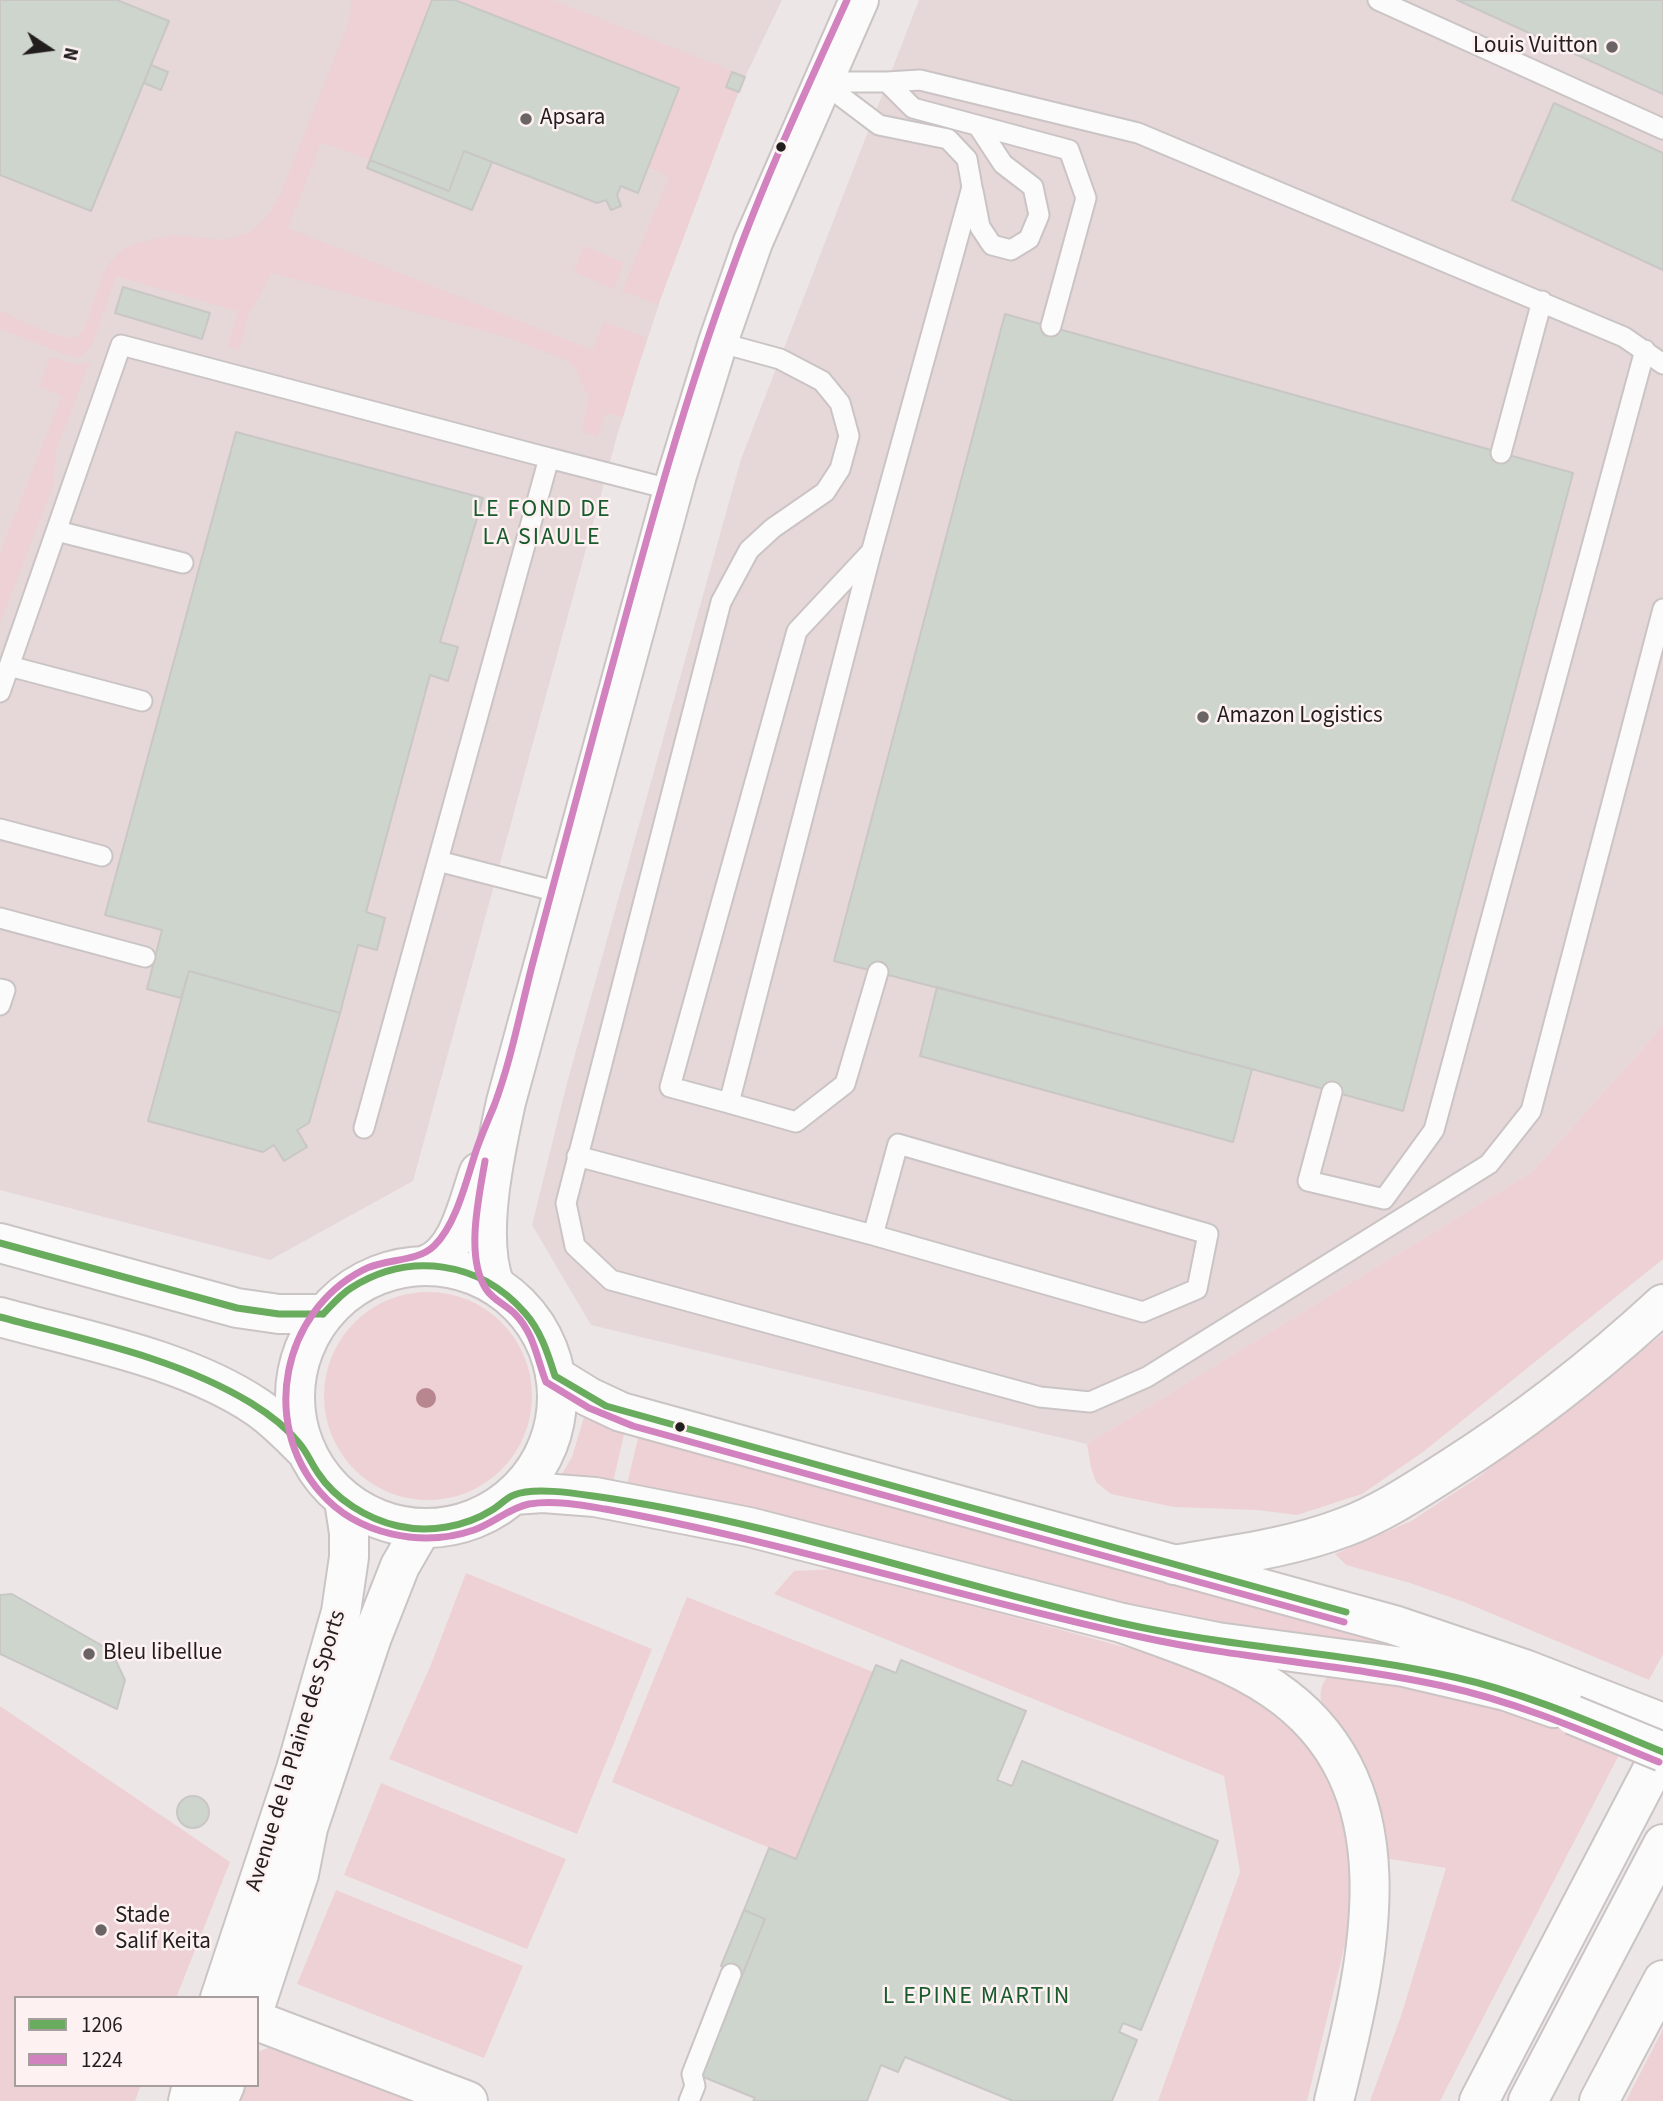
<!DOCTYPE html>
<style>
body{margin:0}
#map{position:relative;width:1663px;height:2101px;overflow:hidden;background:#ede6e7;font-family:"Source Sans 3",sans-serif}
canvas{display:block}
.legend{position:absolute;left:14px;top:1996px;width:245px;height:91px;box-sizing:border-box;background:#fdf1f2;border:2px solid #a69d9d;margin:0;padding:9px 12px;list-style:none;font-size:21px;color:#231e1e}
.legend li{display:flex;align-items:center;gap:14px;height:35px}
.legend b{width:35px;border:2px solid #a69d9d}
.north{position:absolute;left:14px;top:14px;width:70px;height:70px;-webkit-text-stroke:5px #fdf1f2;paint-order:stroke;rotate:103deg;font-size:19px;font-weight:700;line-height:28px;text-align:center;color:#231e1e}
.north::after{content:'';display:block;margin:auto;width:24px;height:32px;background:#231e1e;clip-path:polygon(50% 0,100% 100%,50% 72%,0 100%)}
</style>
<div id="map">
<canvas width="1663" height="2101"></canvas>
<ul class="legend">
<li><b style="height:9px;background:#6aac5e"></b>1206</li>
<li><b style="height:9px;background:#d282be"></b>1224</li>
</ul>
<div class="north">N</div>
</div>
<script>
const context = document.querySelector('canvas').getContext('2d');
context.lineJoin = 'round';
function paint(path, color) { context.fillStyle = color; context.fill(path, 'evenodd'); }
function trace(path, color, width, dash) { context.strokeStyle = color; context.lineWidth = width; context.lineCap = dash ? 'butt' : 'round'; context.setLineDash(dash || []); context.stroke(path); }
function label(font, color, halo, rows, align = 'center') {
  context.font = font + ' "Source Sans 3",sans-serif'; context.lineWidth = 5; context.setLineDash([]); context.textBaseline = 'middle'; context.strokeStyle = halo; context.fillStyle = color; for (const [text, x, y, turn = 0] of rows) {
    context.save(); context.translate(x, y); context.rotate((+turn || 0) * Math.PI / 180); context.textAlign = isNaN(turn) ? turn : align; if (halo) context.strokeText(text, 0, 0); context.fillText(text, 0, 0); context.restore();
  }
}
paint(new Path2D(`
 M0 0H782L745 77 723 132 662 295 634 380 617 436 413 1181 270 1260 0 1190Z
 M919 0H1663V1026L1532 1172 1087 1444 591 1325 532 1225 567 1083 741 459Z`), '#e6d7d8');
paint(new Path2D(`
 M352 0H432L370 160 321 142 288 228 592 350 604 322 647 338 623 417 606 413 597 437 582 431 589 398 575 368 568 361 506 337 272 273 248 316 239 350 228 347 238 311 116 276 93 342C88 351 83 358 72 357L0 329V311C15 317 61 342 75 337 81 335 83 330 86 324L104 272 109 263 124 249 138 243 174 235 225 240 237 236 251 231 262 222 271 212 280 195 349 21Z
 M455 0H553L732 71 726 87 738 92 658 305 622 291 669 177 648 167 679 88Z
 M584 246 624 263 614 289 574 272Z
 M50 357 78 365 90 362 56 450 53 486 0 623V553L62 396 39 386Z
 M1663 1026V1259L1423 1452 1362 1494 1297 1515 1257 1510 1174 1507 1111 1494 1096 1482 1091 1468 1087 1444 1532 1172Z
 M324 1396a104 104 0 1 1 208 0a104 104 0 1 1-208 0Z
 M1663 1334V1654L1649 1680 1464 1602 1410 1583 1346 1565 1335 1554 1411 1521 1477 1478Z
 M584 1417 625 1430 613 1482 562 1474 572 1457Z
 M639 1434 1274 1610 1391 1646 1193 1623 793 1518 701 1497 627 1484Z
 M837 1569 1205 1669 1261 1694 1301 1733 1330 1778 1346 1815 1353 1889 1346 1940 1307 2101H1158L1240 1872 1224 1776 774 1594 794 1571Z
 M466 1573 652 1649 577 1834 389 1759 430 1667Z
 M687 1597 873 1672 796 1859 612 1782Z
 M1331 1673 1438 1686 1588 1735 1621 1751 1440 2101H1370L1401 2016 1446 1868 1384 1858 1323 1711C1319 1695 1319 1685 1331 1673Z
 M0 1706 230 1862 176 1998H16V2085H141L135 2101H0Z
 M381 1783 566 1859 527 1949 344 1875Z
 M336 1890 523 1966 484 2058 297 1984Z
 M1663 2029V2101H1626Z
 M268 2048 277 2049 415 2101H230L236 2085H257V2052Z`), '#eed1d4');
const building = new Path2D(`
 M0 0H117L169 21 91 211 0 175Z
 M432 0H455L679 88 638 193 621 186 617 195 621 206 611 210 606 200 597 203 464 151 449 191 370 160Z
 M1457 0H1663V94Z
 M151 65 168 72 161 90 144 83Z
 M732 72 745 77 739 92 726 87Z
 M1554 103 1663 153V270L1512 200Z
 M464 151 492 162 472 210 367 168 370 160 449 191Z
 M123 287 210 313 202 339 115 313Z
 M1005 314 1573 473 1403 1111 1252 1069 834 961Z
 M236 432 483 498 440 642 458 647 448 681 430 675 366 912 385 918 377 950 358 945 340 1013 189 971 181 998 147 989 162 930 105 915Z
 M189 971 340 1013 309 1123 297 1130 307 1147 284 1161 274 1145 263 1152 148 1121Z
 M937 987 1252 1069 1233 1142 920 1056Z
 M12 1594 101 1645 116 1661 125 1680 117 1709 0 1654V1595Z
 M901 1660 1026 1711 997 1780 1012 1786 1022 1761 1218 1841 1141 2030 1123 2023 1119 2032 1137 2040 1112 2101H1013L905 2057 898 2072 881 2065 867 2101H753L755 2098 701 2076 765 1919 744 1910 769 1848 796 1859 876 1665 896 1673Z
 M177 1812a16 16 0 1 1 32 0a16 16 0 1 1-32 0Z
 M744 1910 765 1919 743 1974 721 1966Z`);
paint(building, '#ced5cd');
trace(building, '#c9c7c6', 2);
const service = new Path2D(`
 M1378 0 1663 129
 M822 82 879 125 948 139 967 159 972 187 871 553 729 1103 796 1122 845 1084 878 972
 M822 82H887L920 80 1138 133 1624 337 1663 364
 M887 82 913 108 1069 150 1086 198 1051 326
 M973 191 980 227 992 245 1011 250 1029 239 1039 215 1033 187 1003 164 978 126
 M718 342 780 359 822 381 840 403 849 436 840 469 825 492 773 528 749 550 721 602 566 1203 575 1246 611 1280 1040 1397 1090 1402 1147 1377 1489 1164 1531 1111 1663 609
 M1501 453 1542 301
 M549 458 673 490
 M57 531 183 563
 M9 666 142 701
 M0 692 121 345 549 458 364 1128
 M0 829 102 856
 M438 861 562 893
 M0 918 145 957
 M0 989 5 990 0 1005
 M1332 1092 1308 1181 1384 1199 1434 1130 1645 350
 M729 1103 670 1087 797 631 870 553
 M577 1156 873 1235 1143 1312 1197 1289 1208 1234 898 1144 873 1235
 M689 2101 695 2086 692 2074 731 1974`);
const minor = new Path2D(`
 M220 1998 296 1769 341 1612 349 1557V1533L344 1500
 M257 2001 299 1874 308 1828 372 1637 400 1566 422 1528
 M257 2021 468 2101
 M188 2101 192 2085
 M218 2101 225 2085`);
const tertiary = new Path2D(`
 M426 1265C459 1253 468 1202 479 1172
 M495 1285C476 1238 495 1152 506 1102L677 475 718 342 753 242 859 0`);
const secondary = new Path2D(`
 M0 1243 237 1308 279 1314H323
 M295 1397a131 131 0 1 1 262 0a131 131 0 1 1-262 0Z
 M0 1317C83 1340 186 1359 257 1407 275 1419 290 1435 305 1450
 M555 1376 589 1397 621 1412 1394 1625 1527 1670 1663 1723
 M513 1495 543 1493 595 1497 749 1527 1122 1623 1217 1642 1404 1667 1506 1691 1554 1708`);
const trunk = new Path2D(`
 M1174 1565C1232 1555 1290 1548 1345 1527 1382 1513 1415 1491 1448 1470 1524 1422 1597 1365 1663 1304
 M1122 1623C1173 1642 1227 1658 1273 1689 1415 1785 1368 1963 1334 2101
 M1479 2101 1663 1749
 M1528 2101 1663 1844
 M1599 2101 1663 1980`);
trace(service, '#cac4c5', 23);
trace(minor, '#cac4c5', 42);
trace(tertiary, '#cac4c5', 42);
trace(secondary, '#cac4c5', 42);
trace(trunk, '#cac4c5', 42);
trace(service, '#fcfbfb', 19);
trace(minor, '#fcfbfb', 38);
trace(tertiary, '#fcfbfb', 38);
trace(secondary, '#fcfbfb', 38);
trace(trunk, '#fcfbfb', 38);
const secondaryBridge = new Path2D(`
 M1573 1715 1663 1752`);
trace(secondaryBridge, '#cac4c5', 42, []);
trace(secondaryBridge, '#fcfbfb', 38);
trace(new Path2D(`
 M0 1243 237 1308 279 1314H323
 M323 1314C332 1305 340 1295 351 1288 409 1251 480 1261 525 1313 541 1331 548 1354 555 1376L606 1406 1346 1612
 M0 1317C85 1340 175 1357 251 1403 269 1414 286 1427 299 1443 307 1452 311 1463 318 1473 335 1499 367 1519 398 1526 429 1533 465 1527 492 1510 499 1506 506 1498 514 1495 533 1487 573 1493 593 1496 773 1521 945 1583 1121 1623 1231 1648 1344 1652 1454 1677 1526 1693 1595 1724 1663 1752`), '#6aac5e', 7);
trace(new Path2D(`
 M847 0C807 88 766 176 733 267 680 410 641 560 601 707 579 790 556 874 534 958 521 1007 512 1058 494 1106 488 1120 482 1134 477 1148 467 1177 457 1224 434 1246 416 1263 385 1258 363 1270 282 1312 260 1423 320 1492 357 1535 422 1548 474 1530 494 1523 509 1508 529 1504 554 1500 581 1505 605 1509 786 1542 961 1598 1141 1637 1240 1659 1343 1664 1443 1686 1518 1702 1588 1733 1659 1762
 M485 1161C479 1197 465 1257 486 1289 493 1300 506 1305 515 1314 534 1333 537 1359 546 1382L589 1408 633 1426 1344 1622`), '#d282be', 7);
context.fillStyle = '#b7868e';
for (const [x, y] of [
 [426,1398]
]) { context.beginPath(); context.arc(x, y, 10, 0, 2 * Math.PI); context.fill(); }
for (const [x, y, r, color] of [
 [1612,47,7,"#6a6464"],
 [526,119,7,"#6a6464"],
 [781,147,6,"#231e1e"],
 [1203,717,7,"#6a6464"],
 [680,1427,6,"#231e1e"],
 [89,1654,7,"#6a6464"],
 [101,1930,7,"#6a6464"]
]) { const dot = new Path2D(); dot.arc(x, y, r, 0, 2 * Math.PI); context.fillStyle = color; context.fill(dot); trace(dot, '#fdf1f2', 2.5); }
label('23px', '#231e1e', '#fdf1f2', [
 ["Louis Vuitton",1598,47,"right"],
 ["Apsara",540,119],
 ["Amazon Logistics",1217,717],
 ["Bleu libellue",103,1654],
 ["Stade",115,1917],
 ["Salif Keita",115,1943]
], 'left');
label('23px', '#231e1e', '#fdf1f2', [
 ["Avenue de la Plaine des Sports",297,1751,-73]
]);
context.letterSpacing = '2px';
label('24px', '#195b2c', '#fdf1f2', [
 ["LE FOND DE",542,511],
 ["LA SIAULE",542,539],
 ["L EPINE MARTIN",977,1998]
]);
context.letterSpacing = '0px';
</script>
